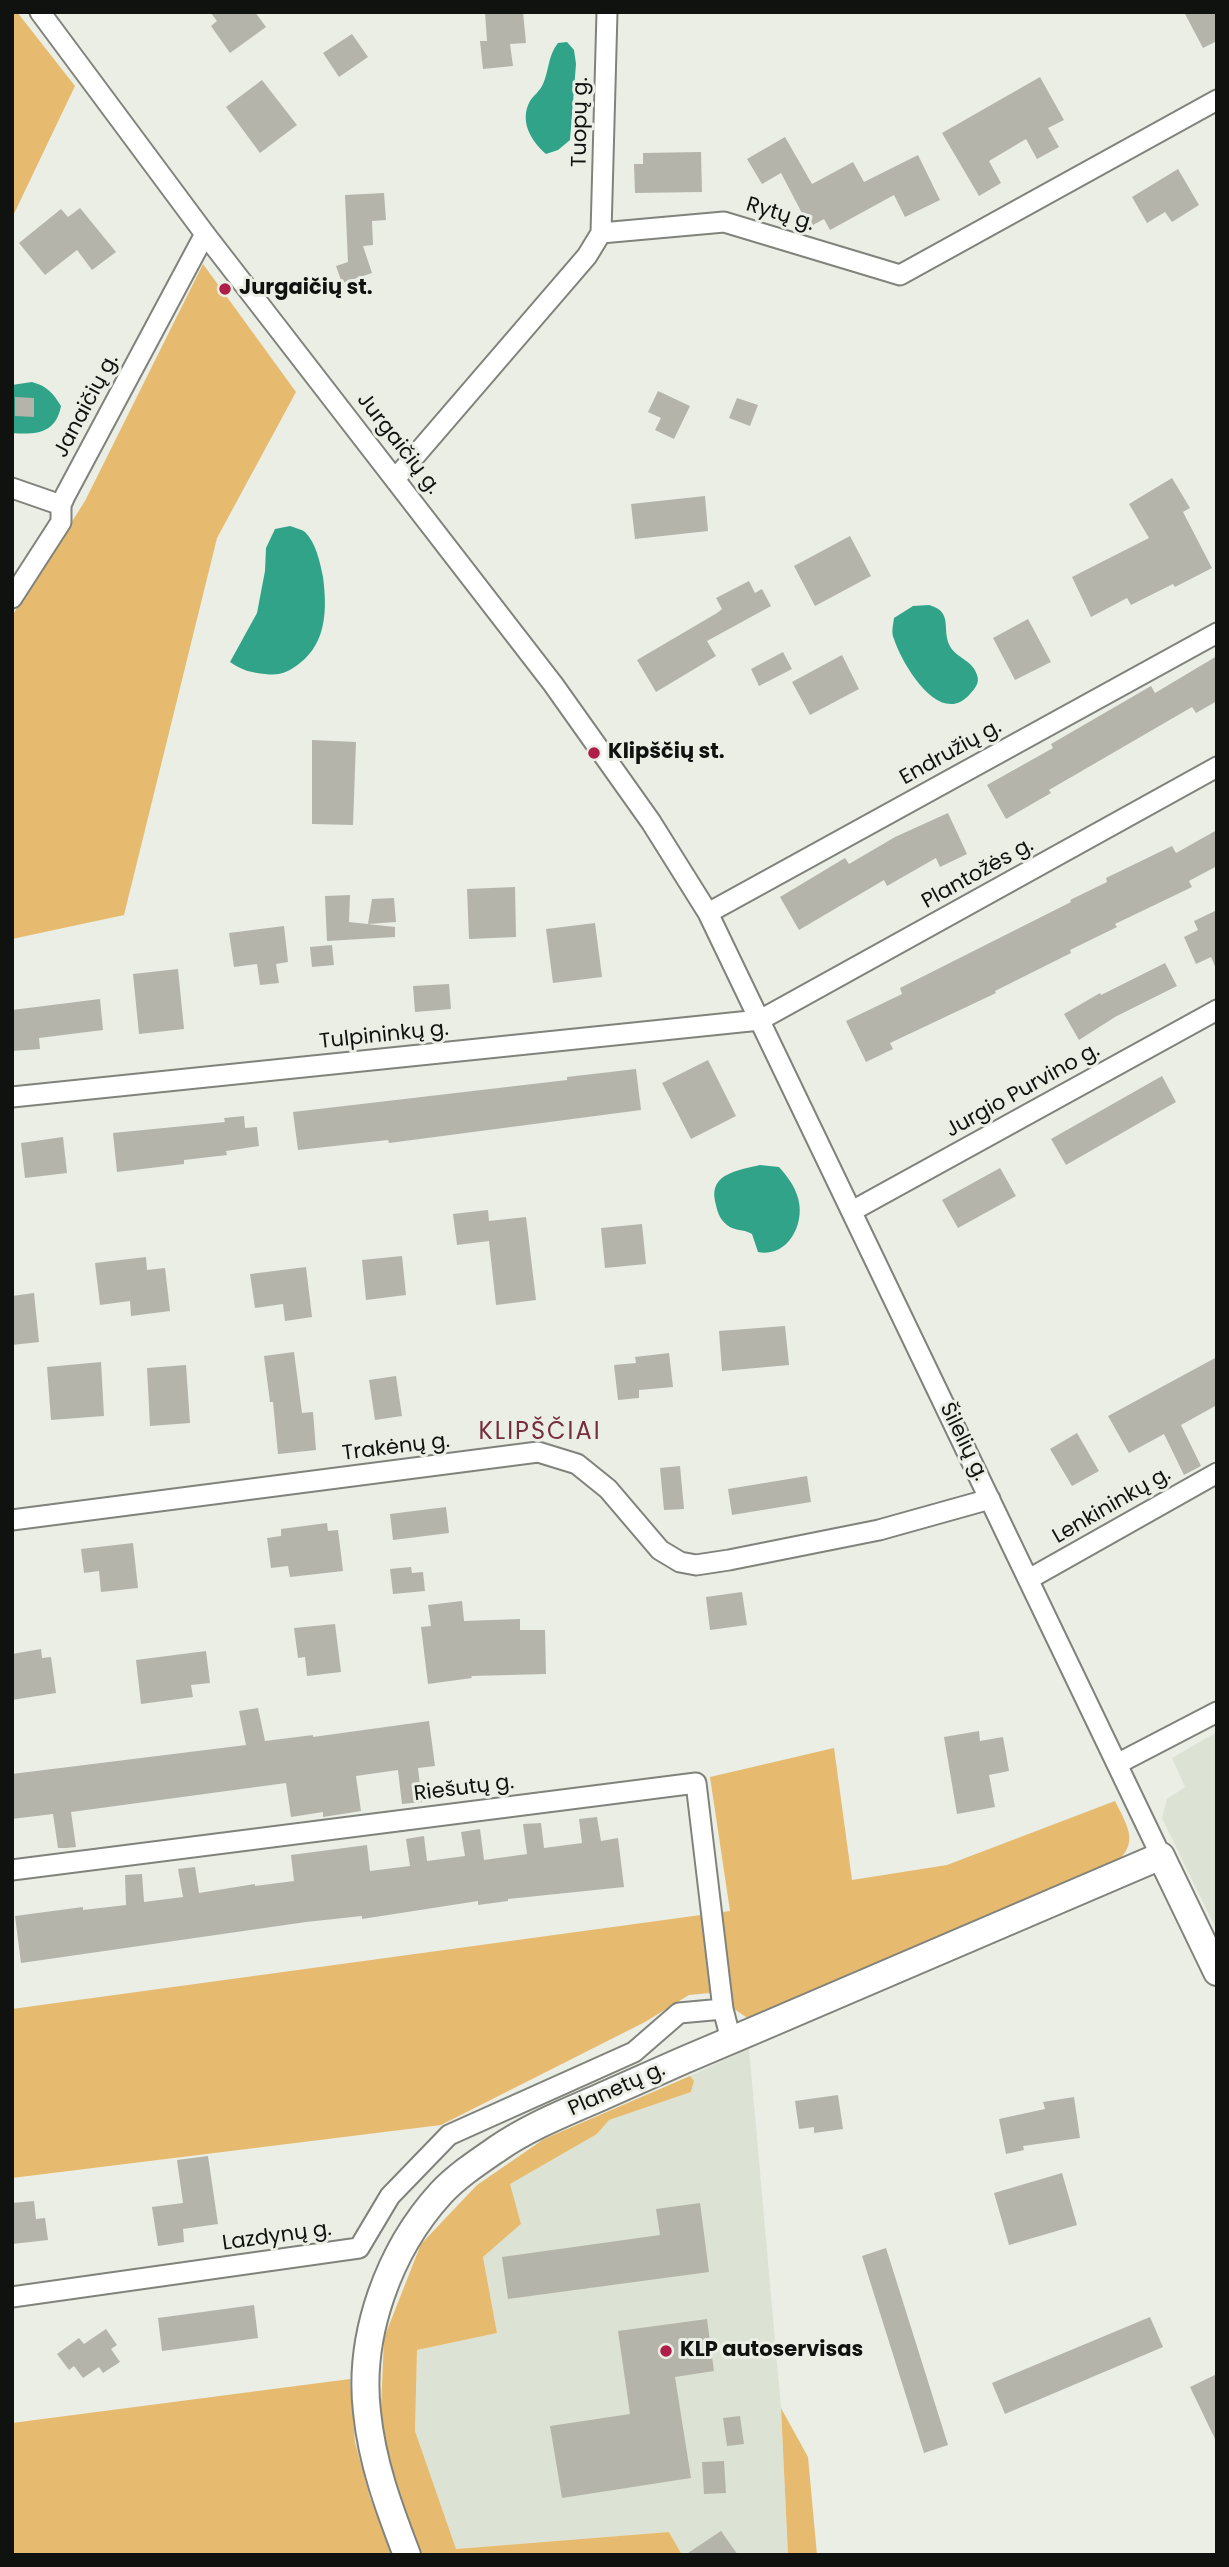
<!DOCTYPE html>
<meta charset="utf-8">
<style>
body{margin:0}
#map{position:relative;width:1229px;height:2567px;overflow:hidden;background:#eaeee5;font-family:Poppins,sans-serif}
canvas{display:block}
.frame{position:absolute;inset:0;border:14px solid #10120f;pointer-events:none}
</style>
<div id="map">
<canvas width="1229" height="2567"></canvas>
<div class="frame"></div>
</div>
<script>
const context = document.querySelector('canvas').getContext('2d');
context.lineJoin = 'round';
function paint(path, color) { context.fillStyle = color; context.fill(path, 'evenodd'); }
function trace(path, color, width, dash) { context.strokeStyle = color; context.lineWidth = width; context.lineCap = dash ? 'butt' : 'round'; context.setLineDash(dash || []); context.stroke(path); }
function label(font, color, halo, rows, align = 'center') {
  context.font = font + ' Poppins,sans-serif'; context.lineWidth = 6; context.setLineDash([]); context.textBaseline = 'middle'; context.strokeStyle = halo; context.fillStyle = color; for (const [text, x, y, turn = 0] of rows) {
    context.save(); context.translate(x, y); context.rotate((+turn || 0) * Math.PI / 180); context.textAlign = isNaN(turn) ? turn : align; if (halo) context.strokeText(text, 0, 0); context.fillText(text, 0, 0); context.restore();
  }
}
paint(new Path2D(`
 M1217 1732V1931L1162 1818 1167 1799 1185 1787 1172 1758Z
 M749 2048 781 2408 788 2555H682L669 2532 456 2549 415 2432 417 2350 497 2333 483 2257 521 2224 509 2184 597 2134 609 2120 691 2092 694 2081 690 2076Z`), '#dce3d4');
paint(new Path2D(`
 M12 12H17L75 86 12 218Z
 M203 264 296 392 217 538 124 915 12 939V616L85 501Z
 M834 1748 852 1880 947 1865 1115 1801C1130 1831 1140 1844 1110 1868L749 2019 710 1993 689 1995 645 2022 441 2125 12 2178V2009L730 1911 710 1777Z
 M690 2076 694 2081 691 2092 609 2120 597 2134 510 2184 521 2224 483 2257 497 2333 417 2350 415 2431 456 2549 669 2532 682 2555H418L380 2432 384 2338 421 2244 477 2185 544 2139Z
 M350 2379 355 2442 370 2498 395 2555H12V2423Z
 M781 2408 808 2457 817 2555H788Z`), '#e6bb6f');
paint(new Path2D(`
 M567 42 574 50 576 64 570 140 558 150 546 154C531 141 519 121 530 101 534 95 540 91 543 84 549 71 548 55 558 43Z
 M32 382C47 386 53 393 61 406 56 433 37 435 12 433V385Z
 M290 526C295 528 301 529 305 532 316 543 320 562 323 577 327 608 327 642 300 663 288 672 281 676 265 674 252 673 241 670 230 662L257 613 265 571 266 548 275 529Z
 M929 605C955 612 940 631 951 648 959 659 973 661 977 675 980 683 975 688 970 694 940 729 902 664 894 639 891 632 893 626 894 618L913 606Z
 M760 1165 779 1167C786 1175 794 1185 797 1195 807 1221 789 1258 758 1252L752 1234C744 1229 734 1231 727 1225 719 1219 717 1210 715 1201 709 1173 740 1170 760 1165Z`), '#30a389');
paint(new Path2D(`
 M210 12H255L266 27 230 53 211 26 217 21Z
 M485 12H523L526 43 510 44 513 66 483 69 480 41H487Z
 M1184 12H1217V41L1203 48Z
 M352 34 368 57 339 77 323 53Z
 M1040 77 1064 120 1048 128 1059 147 1037 159 1026 139 989 161 1001 183 979 196 942 133Z
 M262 80 297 125 260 153 226 107Z
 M785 137 812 184 853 162 864 182 918 155 940 200 905 217 894 195 830 230 824 219 813 225 808 215 804 217 781 173 762 184 747 159Z
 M701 152 702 192 635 193 634 164H643V153Z
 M1178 169 1199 205 1172 222 1165 212 1147 223 1132 197Z
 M384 193 386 220 372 221 373 245 363 246 372 273 342 283 336 266 348 262 345 195Z
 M80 208 116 252 92 270 77 250 45 275 19 243 61 209 68 217Z
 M658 391 690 406 674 439 655 430 661 418 648 412Z
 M15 397 34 398V417L15 416Z
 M737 398 758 405 750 426 729 418Z
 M1172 478 1190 508 1183 512 1212 568 1175 587 1173 584 1131 605 1127 598 1091 617 1072 577 1149 538 1129 504Z
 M705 496 708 531 635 539 631 504Z
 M850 536 871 576 815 606 794 566Z
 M749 581 755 593 762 589 771 606 707 641 716 656 656 692 637 660 717 613 722 609 716 598Z
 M1028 619 1051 662 1015 680 993 638Z
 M783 652 792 669 759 686 751 669Z
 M842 655 859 689 810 715 792 682Z
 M1217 656V701L1196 713 1192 707 1049 790 1051 793 1006 819 987 785 1053 748 1051 744 1151 686 1155 693Z
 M312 740 356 742 353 825 312 824Z
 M948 813 967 854 940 867 936 858 887 886 884 880 799 930 780 897 845 858 849 864 895 837Z
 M1217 830V866L1189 881 1192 887 1115 924 1117 927 1070 950 1071 953 995 991 996 993 890 1043 893 1049 866 1062 846 1021 902 994 900 988 1071 902 1070 900 1107 882 1106 878 1172 846 1176 853Z
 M515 887 516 937 469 939 467 889Z
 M350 895 349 922 395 927V937L327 941 325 896Z
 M394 898 396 922 368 924 372 899Z
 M1217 910V971L1211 957 1196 964 1184 937 1198 930 1194 921Z
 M595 923 602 977 553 983 546 929Z
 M284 926 288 962 276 964 279 983 260 985 257 964 234 967 229 933Z
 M332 945 334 965 312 967 310 947Z
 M1165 963 1177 986 1115 1017 1079 1040 1064 1014 1100 993 1101 995Z
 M178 969 184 1029 139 1034 133 974Z
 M449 984 451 1009 415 1012 413 986Z
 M100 999 103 1030 39 1038 40 1049 12 1051V1010Z
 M708 1060 736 1116 691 1139 662 1083Z
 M636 1069 641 1110 389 1143 388 1140 298 1150 293 1112 567 1080V1077Z
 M1162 1076 1176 1102 1066 1165 1051 1139Z
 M244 1116 245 1128 257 1127 259 1146 226 1151 227 1155 184 1160V1164L117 1172 113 1133 225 1122 224 1118Z
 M63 1137 67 1173 25 1178 21 1143Z
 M1000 1168 1016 1196 958 1228 942 1200Z
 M488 1210 489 1221 526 1217 536 1300 496 1305 489 1241 457 1245 453 1214Z
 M642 1224 646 1264 605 1268 601 1228Z
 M402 1256 406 1295 366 1300 362 1260Z
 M146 1257 147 1270 165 1268 170 1311 131 1316 130 1301 100 1305 95 1263Z
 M306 1267 312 1317 285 1321 283 1304 255 1308 250 1274Z
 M34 1293 39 1342 12 1345V1296Z
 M785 1326 789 1365 722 1371 719 1331Z
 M294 1352 302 1413 313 1412 316 1450 278 1454 273 1402H270L264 1356Z
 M669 1353 673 1387 639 1390V1398L618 1400 614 1365 636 1363 635 1357Z
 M1217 1357V1405L1181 1425 1201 1466 1184 1475 1164 1434 1129 1453 1108 1416Z
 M101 1362 104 1416 51 1420 47 1367Z
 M186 1365 190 1423 150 1426 147 1368Z
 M396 1376 402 1416 375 1420 369 1380Z
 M1077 1433 1099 1471 1072 1486 1050 1449Z
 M680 1466 684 1509 664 1510 660 1468Z
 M807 1476 811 1502 732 1515 728 1489Z
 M446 1507 449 1533 393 1540 390 1514Z
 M327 1523 328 1531 338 1530 343 1571 290 1577 288 1566 271 1568 267 1538 281 1536V1529Z
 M133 1543 138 1588 101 1592 99 1571 84 1573 81 1549Z
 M411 1567 412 1573 423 1572 425 1591 393 1594 390 1569Z
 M742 1592 747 1625 710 1630 706 1597Z
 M462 1601 464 1621 520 1619V1630H545L546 1674 471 1676 472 1678 428 1684 421 1627 431 1626 428 1605Z
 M335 1624 341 1672 307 1676 305 1657 298 1658 294 1628Z
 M41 1649 42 1658 51 1657 56 1693 12 1700V1654Z
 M206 1651 210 1683 191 1685 193 1697 141 1704 136 1660Z
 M258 1708 265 1741 313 1735V1737L429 1721 435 1766 418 1768 422 1802 402 1804 398 1770 356 1776 361 1811 323 1817V1812L291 1817 286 1783 71 1812 76 1847 66 1848H58L53 1814 12 1819V1774L246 1745 239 1711Z
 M979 1731 980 1741 1003 1737 1009 1771 989 1775 995 1807 957 1814 944 1737Z
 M597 1817 601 1841 618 1838 624 1887 508 1899V1901L478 1905V1901L362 1919V1916L306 1922 21 1963 15 1916 83 1907V1910L126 1905 125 1875 142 1874 144 1902 183 1897 178 1869 195 1867 199 1893 255 1884V1886L294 1881 291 1855 367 1845 370 1871 410 1866 406 1839 424 1836 427 1861 465 1856 461 1832 480 1829 484 1860 527 1854 523 1824 541 1823 544 1848 582 1843 579 1819Z
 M838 2095 843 2129 814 2133V2127L799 2129 795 2101Z
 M1074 2097 1080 2138 1023 2146 1024 2150 1006 2154 999 2119 1045 2109 1043 2102Z
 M208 2156 218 2224 183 2229 184 2242 158 2246 152 2207 183 2203 177 2160Z
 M1062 2173 1077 2225 1009 2245 994 2193Z
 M34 2201 36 2219 45 2218 48 2240 12 2244V2203Z
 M700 2203 709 2272 508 2299 502 2257 660 2235 656 2209Z
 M886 2248 948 2445 924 2453 862 2256Z
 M254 2305 258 2338 162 2351 158 2318Z
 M1150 2317 1163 2347 1005 2414 992 2383Z
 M707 2319 714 2371 675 2377 691 2478 562 2498 550 2426 630 2414 618 2331Z
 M106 2329 117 2345 111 2349 120 2362 103 2373 99 2367 83 2378 74 2366 69 2370 57 2354 79 2338 84 2344Z
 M1217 2374V2443L1190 2387Z
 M740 2416 744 2444 727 2446 723 2418Z
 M724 2461 726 2493 704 2494 702 2462Z
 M721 2531 738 2555H685Z`), '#b5b4ab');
const street = new Path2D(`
 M40 12 205 234 553 684 651 822 708 913 1161 1856
 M601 233 724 222 900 275 1217 100
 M601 233 607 12
 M396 478 587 256 601 233
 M12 488 61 505
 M12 598 61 522V505L65 496 205 234
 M708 913 1217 633
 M12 1097 760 1020 1217 767
 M852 1211 1217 1010
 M12 1520 538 1452 577 1464 608 1489 660 1550 680 1562 696 1565 729 1560 879 1530 990 1499
 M1029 1579 1217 1473
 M1117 1764 1217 1712
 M12 1870 696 1783 723 2009
 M12 2297 359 2248 390 2196 449 2135 634 2052 679 2013 723 2009 731 2040`);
const secondary = new Path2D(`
 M407 2555C389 2508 372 2463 367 2412 358 2335 389 2250 441 2193 457 2176 478 2162 497 2149 530 2126 567 2112 603 2096 656 2072 709 2049 762 2027 895 1970 1028 1913 1161 1856L1217 1972`);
trace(street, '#80837b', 23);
trace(secondary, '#80837b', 30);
trace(street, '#fff', 19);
trace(secondary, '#fff', 26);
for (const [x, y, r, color] of [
 [225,289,7,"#af1d49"],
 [594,753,7,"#af1d49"],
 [666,2351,7,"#af1d49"]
]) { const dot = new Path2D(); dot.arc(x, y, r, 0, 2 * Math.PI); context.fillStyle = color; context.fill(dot); trace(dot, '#eaeee5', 2.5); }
label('21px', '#10120f', '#eaeee5', [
 ["Tuopų g.",581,122,-89],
 ["Rytų g.",780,215,17],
 ["Janaičių g.",87,406,-62],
 ["Jurgaičių g.",398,444,52],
 ["Endružių g.",951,753,-29],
 ["Plantožės g.",978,874,-29],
 ["Tulpininkų g.",384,1036,-6],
 ["Jurgio Purvino g.",1023,1091,-29],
 ["Šilelių g.",963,1442,64],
 ["Trakėnų g.",396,1448,-7],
 ["Lenkininkų g.",1112,1506,-30],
 ["Riešutų g.",464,1789,-7],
 ["Planetų g.",617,2090,-24],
 ["Lazdynų g.",277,2237,-8]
]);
label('bold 21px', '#10120f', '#eaeee5', [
 ["Jurgaičių st.",239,289],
 ["Klipščių st.",608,753],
 ["KLP autoservisas",680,2351]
], 'left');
context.letterSpacing = '2px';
label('24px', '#752e3c', '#eaeee5', [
 ["KLIPŠČIAI",540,1433]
]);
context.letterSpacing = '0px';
</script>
